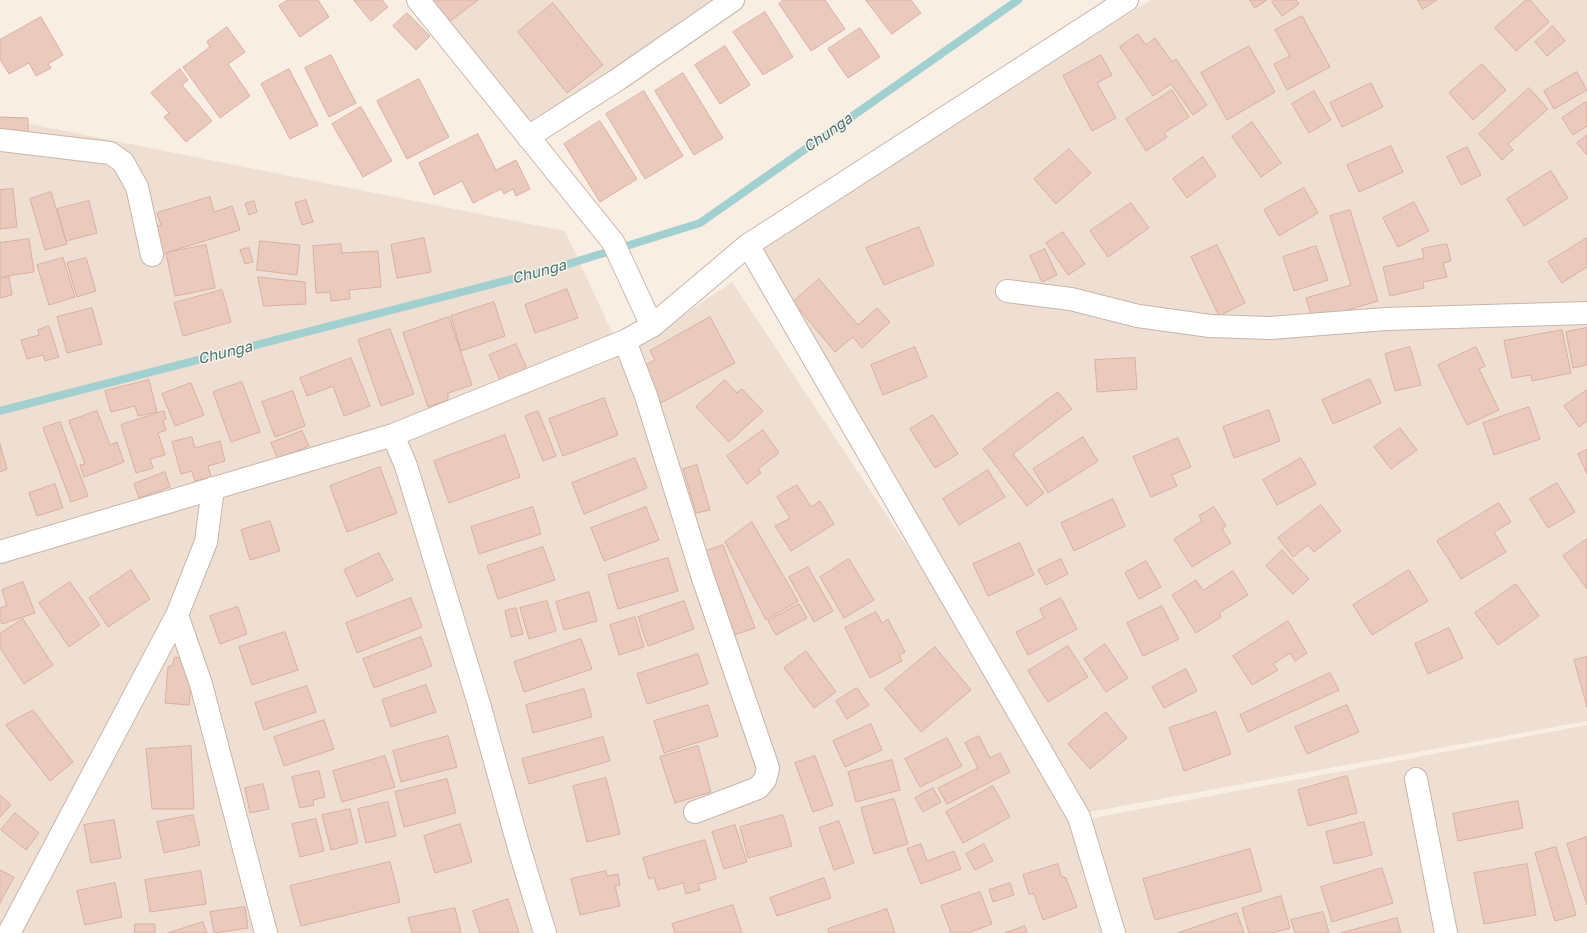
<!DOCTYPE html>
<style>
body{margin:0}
canvas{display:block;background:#f9eee3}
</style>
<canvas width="1587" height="933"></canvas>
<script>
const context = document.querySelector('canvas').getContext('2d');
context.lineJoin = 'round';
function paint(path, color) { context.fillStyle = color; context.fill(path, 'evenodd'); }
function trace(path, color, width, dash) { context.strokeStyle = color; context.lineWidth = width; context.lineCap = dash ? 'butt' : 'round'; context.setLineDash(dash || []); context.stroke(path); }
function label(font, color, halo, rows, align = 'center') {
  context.font = font + ' "Golos Text",sans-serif'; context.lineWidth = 3; context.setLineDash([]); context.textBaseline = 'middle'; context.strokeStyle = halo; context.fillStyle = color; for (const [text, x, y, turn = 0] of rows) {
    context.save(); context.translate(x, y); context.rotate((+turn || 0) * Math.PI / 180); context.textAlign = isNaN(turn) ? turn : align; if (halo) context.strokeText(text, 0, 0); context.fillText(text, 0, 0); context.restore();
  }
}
paint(new Path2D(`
 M421 0H744L539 142Z
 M1151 0H1587V721L1084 813 751 246Z
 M0 118 565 231 624 358 649 338 732 282 1088 819 1587 725V933H0Z`), '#efdfd2');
trace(new Path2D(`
 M0 411 559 267 700 223 1018 0`), '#a2cfd0', 8);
const building = new Path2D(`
 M288 0H318L329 17 300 37 279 6Z
 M354 0H382L388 7 371 21Z
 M432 0H478L449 22Z
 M784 0H825L845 29 811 51 779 4Z
 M866 0H911L921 13 892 34Z
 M1250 0H1267L1255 8Z
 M1275 0H1296L1299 4 1282 16 1272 2Z
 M1418 0H1437L1423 9Z
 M1526 0H1530L1549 22 1516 51 1495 28Z
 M553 3 603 65 567 93 518 32Z
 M765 12 793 57 763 75 733 32Z
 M407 13 430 36 416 50 393 26Z
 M1302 16 1330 67 1287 90 1274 64 1290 56 1275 30Z
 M41 17 63 55 48 64 51 68 36 76 29 63 9 74 0 59V40Z
 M1553 26 1565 41 1547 56 1535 42Z
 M227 27 245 52 228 64 250 96 220 118 183 67 210 47 207 42Z
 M860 28 880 57 848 78 828 49Z
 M1138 34 1146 45 1155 38 1172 62 1176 59 1207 105 1193 115 1171 84 1153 96 1120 47Z
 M725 46 750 85 720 104 695 65Z
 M1249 46 1275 92 1227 120 1201 73Z
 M331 55 356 103 329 117 305 68Z
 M1101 55 1112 75 1097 83 1116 118 1092 131 1063 76Z
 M1482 64 1506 90 1473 120 1449 93Z
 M180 69 188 80 182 85 212 121 186 142 164 117 169 113 151 93Z
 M289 69 318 125 290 139 261 84Z
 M1577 72 1587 90 1554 109 1544 91Z
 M683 73 723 138 694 155 655 91Z
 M419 79 449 137 407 159 377 101Z
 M1371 83 1383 107 1342 127 1330 103Z
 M1529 88 1548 109 1508 144 1513 150 1502 160 1479 134Z
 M1172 90 1189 117 1164 133 1167 137 1146 151 1126 119Z
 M644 91 683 156 645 179 606 114Z
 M1314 91 1331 120 1309 133 1292 104Z
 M1586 102 1587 126 1573 135 1562 118Z
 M361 107 392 161 363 177 332 124Z
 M0 117 28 118V139L0 138Z
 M600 121 637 179 600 202 564 144Z
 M1252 122 1281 163 1261 177 1232 137Z
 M478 134 496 170 516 160 530 189 516 196 513 189 504 194 501 189 473 203 462 181 434 195 419 163Z
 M1587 135V155L1577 143Z
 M1391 146 1403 172 1359 192 1347 165Z
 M1467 147 1481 175 1461 185 1447 157Z
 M1069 149 1091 173 1056 204 1034 179Z
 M1203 157 1216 176 1187 198 1173 179Z
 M1551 171 1568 198 1524 226 1507 199Z
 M1304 188 1318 213 1279 236 1264 210Z
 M13 189 17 227 0 229V190Z
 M51 192 67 244 45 250 30 199Z
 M210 197 214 212 232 206 240 230 162 254 154 227 161 225 157 213Z
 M306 200 313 222 302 225 295 203Z
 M89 201 97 233 66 241 57 209Z
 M254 201 257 212 249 215 245 204Z
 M1414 202 1429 231 1398 247 1383 218Z
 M1131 203 1149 228 1108 257 1090 231Z
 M1350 210 1378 301 1313 320 1306 298 1351 285 1330 216Z
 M919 227 934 265 884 285 866 248Z
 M1063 232 1085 264 1068 275 1046 243Z
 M424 238 431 272 397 278 391 245Z
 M1587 238V267L1562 283 1548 262Z
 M29 239 34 272 0 277V243Z
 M260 241 300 245 297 275 257 270Z
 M341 244 342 253 378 251 381 287 349 290 350 299 331 301 330 292 316 293 313 246Z
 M1447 244 1451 261 1443 263 1447 277 1423 282 1424 288 1390 296 1383 267 1424 258 1422 249Z
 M206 245 215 288 175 296 166 253Z
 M1217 245 1245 303 1219 316 1191 257Z
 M1316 246 1328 280 1294 291 1283 257Z
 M249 248 253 262 245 264 240 250Z
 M1045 249 1057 275 1042 282 1030 256Z
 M63 258 75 297 49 305 37 265Z
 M86 258 96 291 77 297 67 263Z
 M9 277 12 295 0 298V279Z
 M258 277 305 282 306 304 264 306Z
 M819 279 858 325 877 308 890 322 862 348 853 337 835 352 793 302Z
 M567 289 578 318 535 333 525 305Z
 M222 290 231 322 183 336 174 303Z
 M494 302 505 336 461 351 451 316Z
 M92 308 102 344 67 353 57 317Z
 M449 317 472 385 448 393V400L428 407 403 333Z
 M710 317 735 363 659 404 639 368 655 360 650 351Z
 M49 326 59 357 45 361 43 355 27 359 21 340 39 335 38 330Z
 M1587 328V365L1573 368 1566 332Z
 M390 329 414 394 381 406 358 340Z
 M1562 330 1571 373 1532 381 1531 375 1512 378 1504 341Z
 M516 344 527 369 500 380 489 355Z
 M915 347 927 377 883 395 871 365Z
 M1410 347 1421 385 1395 391 1385 354Z
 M1476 347 1485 366 1479 369 1499 410 1467 425 1438 365Z
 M351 358 370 406 344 416 333 386 307 396 300 378Z
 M1135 358 1137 389 1097 392 1095 360Z
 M1370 379 1381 403 1333 424 1322 400Z
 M149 380 157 412 138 416 135 406 111 412 105 391Z
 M725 380 737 393 742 389 763 411 729 442 696 407Z
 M242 382 260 432 231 442 213 392Z
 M191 383 204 415 175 426 162 394Z
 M1587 390V421L1579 427 1564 406Z
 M293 391 305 426 275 437 262 402Z
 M1058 392 1072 409 1013 454 1044 493 1027 506 983 449Z
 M604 398 618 435 563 456 549 419Z
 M1529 407 1540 439 1494 455 1483 423Z
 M1269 410 1280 441 1234 458 1223 427Z
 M97 411 110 445 117 442 124 462 84 477 80 465 85 464 69 421Z
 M164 411 166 419 163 421 166 430 158 433 165 455 150 459 153 468 136 473 121 425Z
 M538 411 556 456 543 461 525 416Z
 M933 415 958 454 935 468 910 429Z
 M60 422 88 496 71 502 43 428Z
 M1400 428 1417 450 1391 469 1374 447Z
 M763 430 779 453 758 469 761 473 747 484 727 456Z
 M302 431 309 446 278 459 271 443Z
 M505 435 520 477 449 503 434 461Z
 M192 437 195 448 220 441 225 461 208 466 211 477 195 481 192 471 181 474 172 442Z
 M1083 437 1098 461 1048 493 1033 469Z
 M1178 438 1191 467 1172 475 1177 486 1151 497 1133 457Z
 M0 444 7 469 0 472Z
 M1587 450V474L1578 454Z
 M635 458 647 488 584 514 572 483Z
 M1301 458 1316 484 1277 505 1263 480Z
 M697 465 710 510 696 513 683 469Z
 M380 467 397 513 347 532 330 486Z
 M988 470 1005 497 959 525 943 499Z
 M165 472 170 487 139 498 134 484Z
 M1557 483 1575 512 1548 528 1530 499Z
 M55 484 63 508 37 516 29 493Z
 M797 485 811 507 820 501 834 524 791 551 775 526 790 518 777 497Z
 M1113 499 1125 526 1074 551 1061 523Z
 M1499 503 1511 522 1494 532 1506 552 1461 579 1437 541Z
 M1321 505 1341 531 1314 552 1308 545 1293 557 1278 538Z
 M533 507 541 534 479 554 471 527Z
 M646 507 659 540 604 561 591 528Z
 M1214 507 1226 526 1222 529 1231 543 1192 567 1174 539 1202 521 1199 516Z
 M270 521 280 551 250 560 241 530Z
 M752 522 798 601 766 620 725 542Z
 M1587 539V589L1563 556Z
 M1020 543 1034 575 988 596 973 564Z
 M723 545 755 628 734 635 706 551Z
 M543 547 555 580 498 599 487 566Z
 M1282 550 1309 579 1293 594 1266 566Z
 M379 553 393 580 357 597 344 570Z
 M668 558 678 591 618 609 608 575Z
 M849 559 874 600 844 618 820 577Z
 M1061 559 1068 574 1046 585 1038 570Z
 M1146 561 1161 587 1139 599 1125 573Z
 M808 567 833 611 814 622 789 577Z
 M131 570 150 599 108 627 89 598Z
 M1409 570 1428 601 1372 635 1353 605Z
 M1233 571 1248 595 1219 613 1221 617 1196 633 1172 595 1196 580 1203 590Z
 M23 582 35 613 2 624 0 620V608L7 606 2 590Z
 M70 582 100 625 69 647 39 603Z
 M1516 584 1539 616 1498 645 1475 613Z
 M589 592 597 621 564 630 556 602Z
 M411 598 422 627 357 653 346 623Z
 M1061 598 1077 629 1028 655 1016 632 1044 618 1040 609Z
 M547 601 556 631 529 639 520 608Z
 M684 601 694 629 648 646 638 617Z
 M799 604 807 618 776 635 768 621Z
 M1162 606 1179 639 1143 656 1127 623Z
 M238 607 247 634 220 644 210 616Z
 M516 608 523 634 511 637 505 611Z
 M876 612 882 623 888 619 905 652 899 655 902 661 870 678 845 628Z
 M635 617 644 647 619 655 610 625Z
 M23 619 53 665 24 684 0 648V634Z
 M1288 621 1307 653 1295 661 1290 653 1273 664 1278 670 1252 685 1233 656Z
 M1449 628 1463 658 1428 674 1415 644Z
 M285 632 298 670 252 685 239 647Z
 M421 637 432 666 374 688 363 659Z
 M581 639 592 669 524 692 514 662Z
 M1105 644 1128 678 1106 692 1084 659Z
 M1068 646 1088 677 1048 702 1028 671Z
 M935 647 971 690 921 732 885 689Z
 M806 651 836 692 814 708 784 668Z
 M698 654 708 684 647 704 637 674Z
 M175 657 187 660 192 673 189 705 165 703 168 667 172 665Z
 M1587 657V707L1574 660Z
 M1186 669 1197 691 1164 708 1152 687Z
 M1330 673 1339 690 1248 732 1240 715Z
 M426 685 436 712 391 727 382 700Z
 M307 686 316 712 264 730 255 703Z
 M857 688 869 705 847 719 836 701Z
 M584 689 592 717 533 733 526 705Z
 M708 705 718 736 664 753 654 721Z
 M1347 705 1359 732 1307 754 1295 727Z
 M33 710 73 762 50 781 6 725Z
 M1106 712 1127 738 1090 769 1068 744Z
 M1216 712 1231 754 1184 771 1169 728Z
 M324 720 334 749 284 766 274 737Z
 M871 724 882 750 845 767 833 741Z
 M448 736 457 767 401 782 393 751Z
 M979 736 990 758 1000 753 1010 772 947 804 938 788 978 768 965 743Z
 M603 737 610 761 529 784 522 759Z
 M947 738 962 766 920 787 905 759Z
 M191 746 194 809H152L146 749Z
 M698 746 711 792 675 803 660 757Z
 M385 756 395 787 342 802 333 771Z
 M815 756 833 805 813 812 795 763Z
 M892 760 900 790 856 802 848 772Z
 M319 771 325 797 313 800 314 805 300 808 292 777Z
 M1347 776 1357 813 1308 826 1298 790Z
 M606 778 620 834 587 842 573 786Z
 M447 779 456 813 404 827 395 792Z
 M263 784 269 809 250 813 245 788Z
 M993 786 1010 817 963 843 946 812Z
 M933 788 941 802 923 812 915 798Z
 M0 795 11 805 0 817Z
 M894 799 908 844 874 854 861 808Z
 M1518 801 1523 828 1458 841 1453 814Z
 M388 802 396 836 366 843 358 809Z
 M350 809 358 843 331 850 322 815Z
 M15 813 39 833 26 850 1 830Z
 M193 815 200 845 164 853 157 822Z
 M783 815 792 846 748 858 740 827Z
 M316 819 324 851 300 857 292 824Z
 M114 820 121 858 91 863 84 825Z
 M839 821 854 863 834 870 819 828Z
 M1364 822 1372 855 1334 864 1326 832Z
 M460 824 472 862 435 873 424 836Z
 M735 825 747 862 724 869 712 832Z
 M1587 837V905L1567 844Z
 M705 840 716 879 698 884 700 890 686 894 683 883 658 890 654 877 649 879 643 858Z
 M921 844 927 861 954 851 961 869 921 884 907 849Z
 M984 844 993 861 975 870 966 854Z
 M1556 847 1576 915 1555 921 1535 853Z
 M1250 849 1262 891 1155 920 1143 879Z
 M390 862 400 902 301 926 290 886Z
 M1058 864 1061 876 1066 878 1077 907 1043 920 1034 894H1029L1023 875Z
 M1527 864 1536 915 1484 924 1474 873Z
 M1382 868 1393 903 1332 922 1321 887Z
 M0 870 14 877 0 903Z
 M201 871 206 904 150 912 145 880Z
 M606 871 607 876 618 874 620 885 615 886 620 906 580 915 571 879Z
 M824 878 831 898 777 916 770 898Z
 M115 883 122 917 85 925 77 891Z
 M1010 883 1014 895 993 902 989 890Z
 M980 892 992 924 968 933H951L941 906Z
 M1281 896 1290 928 1272 933H1249L1242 908Z
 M508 899 519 933H480L473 911Z
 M733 905 742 933H675L672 924Z
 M245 907 248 928 214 933 210 912Z
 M455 908 461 933H412L408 918Z
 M887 909 895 933H829L828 929Z
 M1323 912 1329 933H1295L1291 920Z
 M1237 913 1244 933H1178Z
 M1397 918 1401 933H1341Z
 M203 922 207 933H168Z
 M135 924H155V933H135Z
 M1025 926 1027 933H1005Z`);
paint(building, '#ebcabe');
trace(building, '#dbafa0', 1);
const minor = new Path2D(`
 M418 0 613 242 652 326
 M528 137 617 80 733 0
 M0 140 110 153 123 162 137 187 152 255
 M748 245 1079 817 1114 933
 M1007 291 1071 299 1138 316 1210 326 1270 328 1386 319 1587 313
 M625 341 646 396 702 575 768 768 765 780 758 788 695 812
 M393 435 406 466 479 704 520 851 545 933
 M0 552 393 435 625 341 652 326 748 245 1127 0
 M177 615 201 684 266 933
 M1416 779 1446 933
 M9 933 177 615 206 542 213 488`);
trace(minor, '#c8b5ab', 24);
trace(minor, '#fff', 22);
label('italic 15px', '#467678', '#fcf2e8', [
 ["Chunga",828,133,-35],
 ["Chunga",539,272,-15],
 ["Chunga",225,353,-14]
]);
</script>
